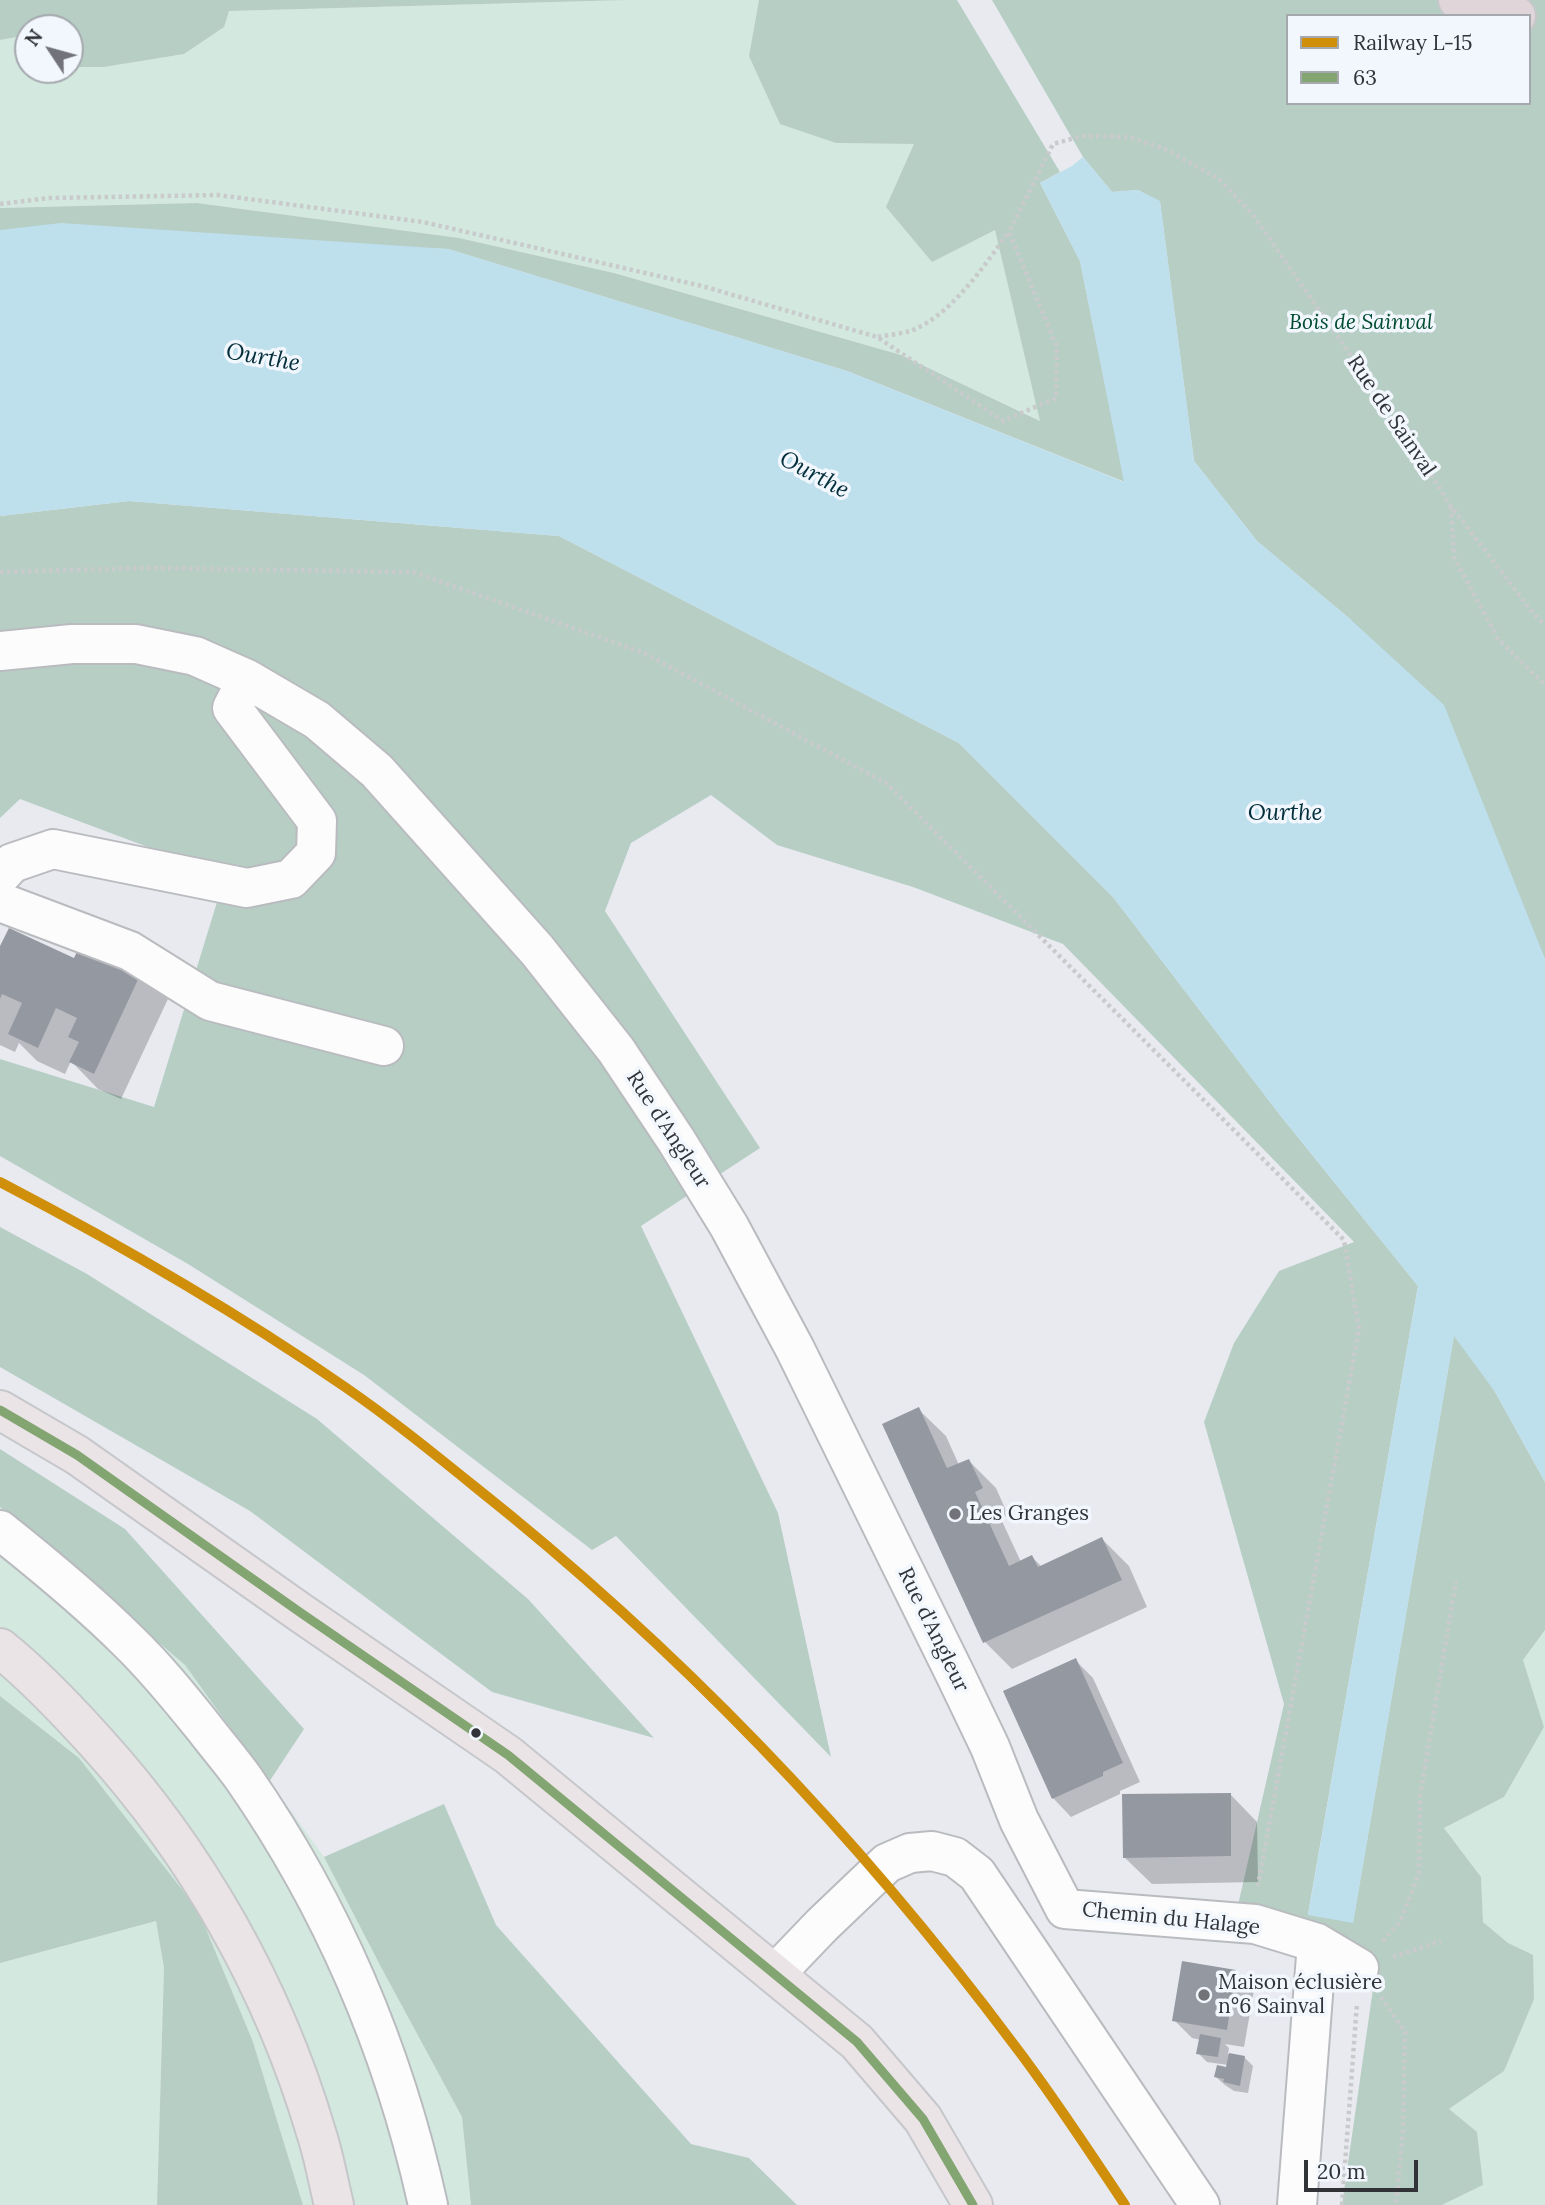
<!DOCTYPE html>
<meta charset="utf-8">
<style>
body{margin:0}
#map{position:relative;width:1545px;height:2205px;overflow:hidden;background:#e8eaf0;font-family:Lora,serif}
canvas{display:block}
.legend{position:absolute;left:1286px;top:14px;width:245px;height:91px;box-sizing:border-box;background:#f2f7fe;border:2px solid #a5a9ae;margin:0;padding:9px 12px;list-style:none;font-size:21px;color:#313337}
.legend li{display:flex;align-items:center;gap:14px;height:35px}
.legend b{width:35px;border:2px solid #a5a9ae}
.north{position:absolute;left:14px;top:14px;width:70px;height:70px;box-sizing:border-box;background:#f2f7fe;border:2px solid #a5a9ae;border-radius:50%;rotate:306deg;font-size:19px;font-weight:700;line-height:28px;text-align:center;color:#313337}
.north::after{content:'';display:block;margin:auto;width:24px;height:32px;background:#717378;clip-path:polygon(50% 0,100% 100%,50% 72%,0 100%)}
.scale{position:absolute;left:1304px;top:2160px;width:114px;height:32px;box-sizing:border-box;border:4px solid #313337;border-top:0;padding-left:9px;font-size:21px;line-height:24px;white-space:nowrap;color:#313337;-webkit-text-stroke:5px #f2f7fe;paint-order:stroke}
</style>
<div id="map">
<canvas width="1545" height="2205"></canvas>
<ul class="legend">
<li><b style="height:9px;background:#cf8f0b"></b>Railway L-15</li>
<li><b style="height:9px;background:#83a571"></b>63</li>
</ul>
<div class="north">N</div>
<div class="scale">20 m</div>
</div>
<script>
const context = document.querySelector('canvas').getContext('2d');
context.lineJoin = 'round';
function paint(path, color) { context.fillStyle = color; context.fill(path, 'evenodd'); }
function trace(path, color, width, dash) { context.strokeStyle = color; context.lineWidth = width; context.lineCap = dash ? 'butt' : 'round'; context.setLineDash(dash || []); context.stroke(path); }
function label(font, color, halo, rows, align = 'center') {
  context.font = font + ' Lora,serif'; context.lineWidth = 7; context.setLineDash([]); context.textBaseline = 'middle'; context.strokeStyle = halo; context.fillStyle = color; for (const [text, x, y, turn = 0] of rows) {
    context.save(); context.translate(x, y); context.rotate((+turn || 0) * Math.PI / 180); context.textAlign = isNaN(turn) ? turn : align; if (halo) context.strokeText(text, 0, 0); context.fillText(text, 0, 0); context.restore();
  }
}
paint(new Path2D(`
 M627 0H759L749 56 836 143 914 144 995 229 1041 421 901 355 614 273 459 238 197 203 0 208V40L28 35V70H70V67H104L184 54 229 11Z
 M0 1507 185 1665 324 1857 382 1969 462 2117 471 2205H303L253 2042 79 1758 0 1696Z
 M1545 1630V2205H1442L1483 2185 1449 2109 1504 2071 1533 1956 1508 1943 1483 1922 1481 1877 1444 1828 1504 1797 1544 1727 1523 1660Z
 M156 1921 164 1968 157 2205H0V1963Z`), '#d3e8df');
paint(new Path2D(`
 M0 0H627L229 11 224 27 184 54 104 67H70V28H28V35L0 40Z
 M759 0H957L1060 172 1040 183 1080 261 1125 482 847 371 448 249 0 230V208L197 203 459 238 614 273 901 355 1040 421 995 230 932 262 886 207 914 144 836 143 780 124 749 56Z
 M992 0H1545V959L1530 925 1350 619 1257 541 1194 461 1160 202 1138 190 1112 192 1083 157ZM1288 16H1529V103H1288Z
 M129 501 559 536 959 743 1113 897 1280 1115 1418 1286 1308 1914 1353 1922 1454 1335 1494 1390 1545 1482V1630L1523 1660 1544 1727 1504 1797 1444 1828 1481 1877 1483 1922 1508 1943 1533 1955 1534 1999 1504 2071 1449 2109 1477 2132 1483 2185 1442 2205H1342L1377 1961 1267 1948 1230 1940 1284 1704 1204 1422 1234 1343 1279 1271 1354 1242 1063 944 913 887 777 845 711 795 631 843 605 911 760 1148 641 1226 778 1513 831 1757 616 1536 592 1550 364 1375 188 1264 0 1156V1059L154 1107 225 876 20 799 0 818V516Z
 M0 1227 87 1274 317 1419 528 1599 654 1738 492 1692 250 1511 0 1367Z
 M0 1449 125 1529 304 1729 269 1782 185 1665 0 1507Z
 M0 1696 79 1758 198 1910 253 2042 303 2205H157L164 1968 156 1921 0 1963Z
 M444 1804 496 1925 691 2144 749 2158 797 2205H471L462 2117 382 1969 324 1857Z`), '#b7cec5');
paint(new Path2D(`
 M1083 157 1112 192 1138 190 1160 201 1194 461 1257 541 1350 619 1444 705 1545 959V1482L1494 1390 1454 1336 1353 1923 1308 1915 1418 1286 1280 1115 1113 897 959 743 559 536 129 501 0 516V230L61 223 448 249 847 371 1124 482 1080 261 1040 183 1072 166Z`), '#bedfec');
paint(new Path2D(`
 M0 950 141 972 168 999 121 1099 98 1089 71 1061 65 1074 37 1061 19 1043 15 1052 0 1045Z
 M918 1409 946 1436 959 1465 969 1461 996 1488 1008 1515 1001 1519 1021 1562 1032 1557 1042 1567 1102 1539 1129 1566 1147 1607 1012 1669 985 1642 884 1424Z
 M1075 1660 1093 1678 1140 1782 1120 1791V1794L1071 1817 1053 1798Z
 M1230 1794 1257 1822 1258 1882 1152 1884 1124 1857Z
 M1236 1971 1254 1990 1244 2047 1225 2044 1229 2048 1228 2054 1245 2058 1253 2066 1248 2093 1234 2091 1225 2085 1216 2077 1228 2069V2065L1207 2062 1198 2053 1201 2040 1192 2038 1174 2020Z`), '#0003');
paint(new Path2D(`
 M9 928 74 958 81 943 142 971 94 1074 69 1062 79 1042 68 1037 77 1018 56 1008 38 1048 8 1034 22 1003 2 994 0 999V946Z
 M919 1407 947 1468 969 1459 983 1488 975 1492 1009 1566 1032 1555 1038 1567 1102 1537 1122 1580 983 1643 882 1424Z
 M1076 1658 1123 1763 1103 1772V1776L1052 1799 1003 1691Z
 M1231 1793V1856L1123 1858 1122 1794Z
 M1182 1961 1236 1970 1227 2030 1172 2021Z
 M1200 2034 1221 2038 1218 2057 1196 2054Z
 M1229 2053 1245 2056 1240 2086 1223 2082 1224 2079 1214 2077 1217 2065 1226 2067Z`), '#9498a1');
const minor = new Path2D(`
 M0 651 72 644H136L195 656 247 679 317 720 377 771 537 950 616 1050 676 1140 729 1226 795 1349 956 1676 990 1747 1019 1820 1065 1909 1255 1924 1317 1943 1359 1968
 M0 876 12 863 53 849 247 888 291 879 316 853 317 821 232 708 247 679
 M0 902 130 951 210 1001 384 1046
 M0 1530C44 1565 88 1601 128 1641 156 1668 181 1699 205 1729 218 1746 232 1762 244 1779 334 1909 394 2051 428 2205
 M775 1974 822 1925 887 1863 910 1853 932 1851 955 1857 977 1874 1200 2205
 M1297 2205 1317 1943`);
const major = new Path2D(`
 M0 1410 77 1455 301 1613 508 1755 857 2042 923 2119 973 2205
 M0 1648C34 1675 66 1709 95 1741 197 1853 273 1987 316 2132 324 2156 328 2181 334 2205`);
const highway = new Path2D(`
 M1458 0 1516 16`);
trace(minor, '#b9bbbf', 42);
trace(major, '#c6c7ca', 42);
trace(highway, '#c6c7ca', 42);
trace(new Path2D(`
 M0 204 49 198 218 195 423 222 702 286 877 337 1003 421 1056 398 1057 347 1009 232 1053 144 1082 136 1129 137 1165 149 1218 178 1253 215 1408 438 1450 505 1533 613 1545 625
 M878 337C888 335 900 334 910 331 950 317 984 266 1008 233
 M1451 507 1454 557 1498 639 1545 685
 M0 572 148 568 413 572 644 653 886 783 1344 1240 1359 1329 1258 1886
 M1383 1941 1400 1922 1419 1873 1420 1797 1456 1581
 M1393 1957 1441 1941
 M1381 1997 1405 2032 1403 2132 1396 2205
 M1342 2205 1357 2003`), '#c9cacc', 4.5, [3.5, 3.5]);
trace(minor, '#fcfcfd', 38);
trace(major, '#ebe4e7', 38);
trace(highway, '#e0d5d8', 38);
trace(new Path2D(`
 M0 1410 77 1455 301 1613 508 1755 857 2042 923 2119 973 2205`), '#83a571', 9);
trace(new Path2D(`
 M0 1182C119 1244 235 1311 345 1387 390 1418 432 1452 474 1486 678 1648 859 1837 1015 2046 1054 2097 1089 2151 1125 2205`), '#cf8f0b', 10);
for (const [x, y, r, color] of [
 [955,1514,7,"#717378"],
 [476,1733,6,"#313337"],
 [1204,1995,7,"#717378"]
]) { const dot = new Path2D(); dot.arc(x, y, r, 0, 2 * Math.PI); context.fillStyle = color; context.fill(dot); trace(dot, '#f2f7fe', 2.5); }
label('italic 21px', '#004c30', '#f2f7fe', [
 ["Bois de Sainval",1361,323]
]);
label('21px', '#313337', '#f2f7fe', [
 ["Rue de Sainval",1391,416,56],
 ["Rue d'Angleur",668,1130,57],
 ["Rue d'Angleur",933,1630,64],
 ["Chemin du Halage",1171,1919,6]
]);
label('21px', '#313337', '#f2f7fe', [
 ["Les Granges",969,1514],
 ["Maison éclusière",1218,1983],
 ["n°6 Sainval",1218,2007]
], 'left');
label('italic 23px', '#032f3b', '#f2f7fe', [
 ["Ourthe",263,358,10],
 ["Ourthe",814,475,28],
 ["Ourthe",1285,813]
]);
</script>
